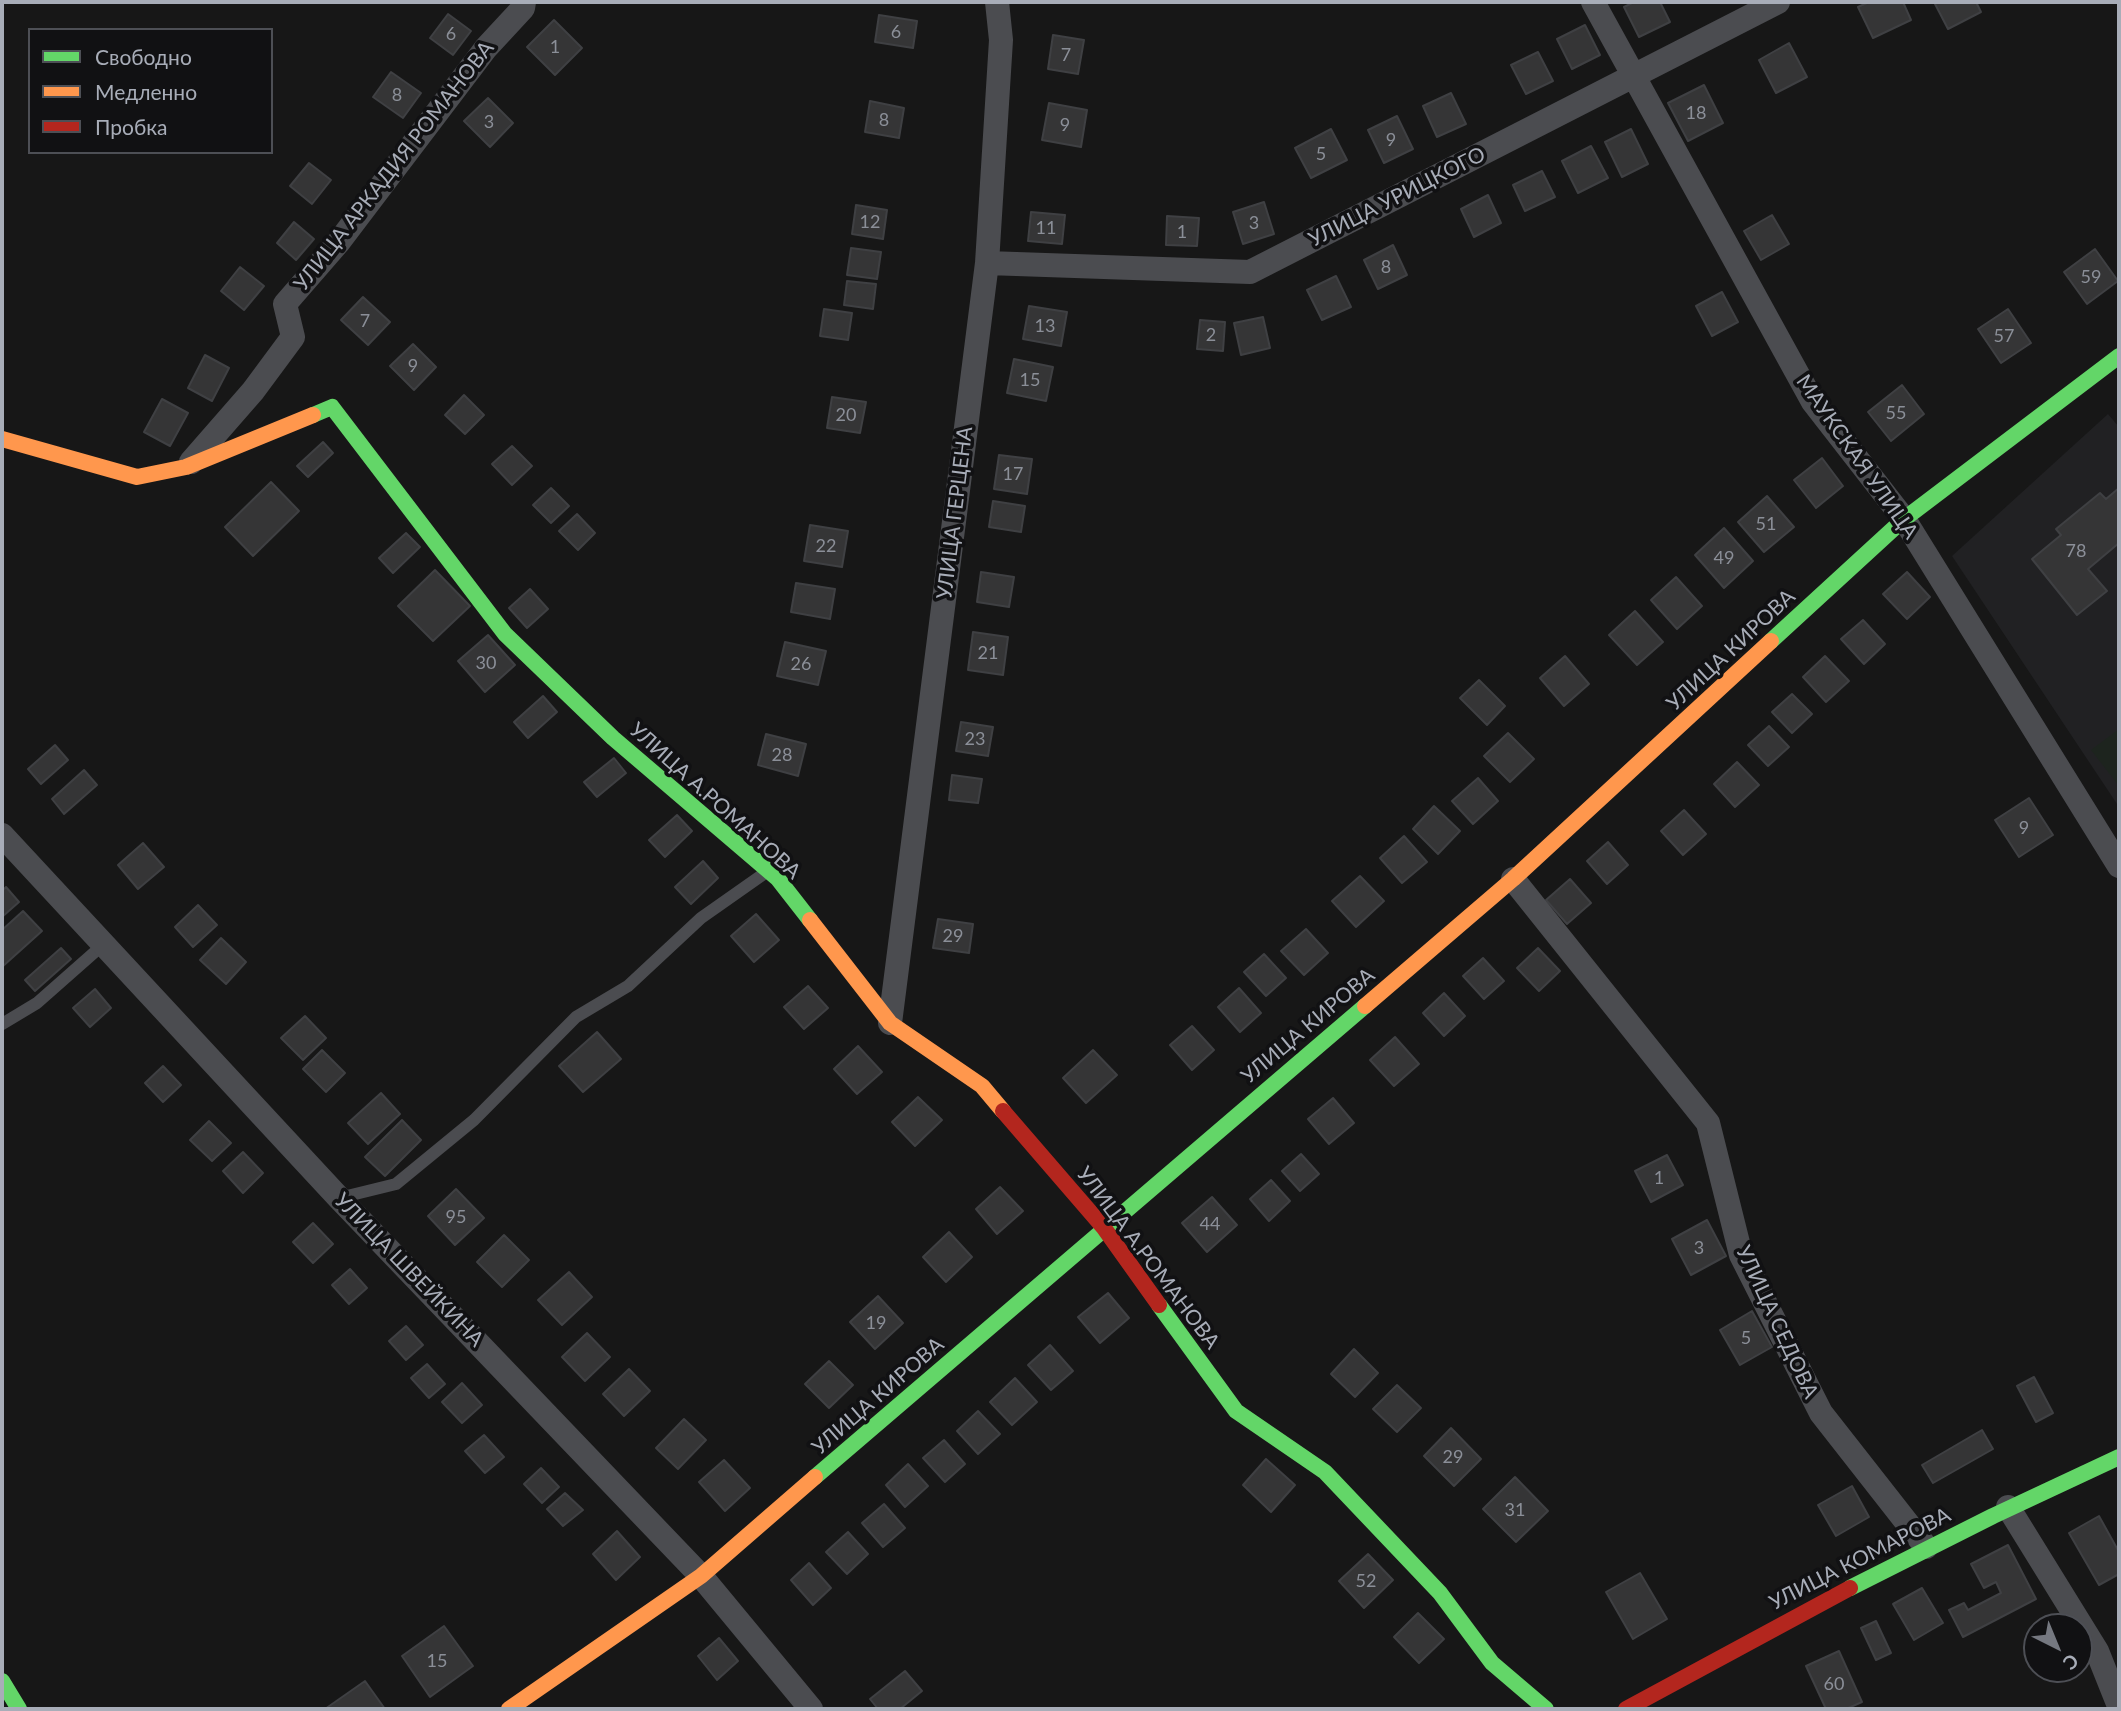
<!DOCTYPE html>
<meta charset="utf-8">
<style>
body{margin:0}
#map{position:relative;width:2121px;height:1711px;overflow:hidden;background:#171717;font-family:Lato,sans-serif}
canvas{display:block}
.frame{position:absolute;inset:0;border:4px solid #a8adb8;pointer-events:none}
.legend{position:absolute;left:28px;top:28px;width:245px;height:126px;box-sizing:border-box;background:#111113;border:2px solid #4d4f55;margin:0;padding:9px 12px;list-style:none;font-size:21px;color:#a8adb8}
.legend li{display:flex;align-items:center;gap:14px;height:35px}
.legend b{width:35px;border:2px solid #4d4f55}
.north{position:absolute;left:2023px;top:1613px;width:70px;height:70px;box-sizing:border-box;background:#111113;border:2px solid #4d4f55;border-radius:50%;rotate:137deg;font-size:19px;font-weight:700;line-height:28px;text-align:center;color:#a8adb8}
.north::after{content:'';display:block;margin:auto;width:24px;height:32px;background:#757880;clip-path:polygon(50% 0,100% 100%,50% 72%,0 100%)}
</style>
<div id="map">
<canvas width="2121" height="1711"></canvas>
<div class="frame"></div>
<ul class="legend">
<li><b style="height:9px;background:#63d668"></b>Свободно</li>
<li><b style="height:9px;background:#ff974d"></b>Медленно</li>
<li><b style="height:9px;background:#b3261e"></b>Пробка</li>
</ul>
<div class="north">С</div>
</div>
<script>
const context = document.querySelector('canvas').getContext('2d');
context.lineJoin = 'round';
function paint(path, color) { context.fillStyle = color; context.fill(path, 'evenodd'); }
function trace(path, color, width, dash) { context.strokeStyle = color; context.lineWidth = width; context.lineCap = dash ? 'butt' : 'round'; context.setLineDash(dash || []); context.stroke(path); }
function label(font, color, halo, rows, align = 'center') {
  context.font = font + ' Lato,sans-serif'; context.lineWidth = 7; context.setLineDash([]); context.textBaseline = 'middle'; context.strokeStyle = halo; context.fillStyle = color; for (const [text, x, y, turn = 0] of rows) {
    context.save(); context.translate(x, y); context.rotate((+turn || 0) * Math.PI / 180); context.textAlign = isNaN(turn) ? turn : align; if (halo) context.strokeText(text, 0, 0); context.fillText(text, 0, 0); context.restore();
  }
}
paint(new Path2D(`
 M2108 414 2119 427V807L1952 556Z`), '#212123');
paint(new Path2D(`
 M2119 729V786L2091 750Z`), '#1d241e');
const building = new Path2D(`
 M1634 2H1660L1670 22 1639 37 1624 7Z
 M1869 2H1903L1911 20 1873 38 1858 7Z
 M1934 2H1976L1981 12 1948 29Z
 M448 14 471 31 453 55 430 38Z
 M879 15 917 21 913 48 875 42Z
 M554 20 582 48 555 75 527 47Z
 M1585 25 1600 55 1572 69 1557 39Z
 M1053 35 1084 40 1078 74 1048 69Z
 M1789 43 1807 77 1776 93 1759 60Z
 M1538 52 1553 81 1526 94 1511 65Z
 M391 72 421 93 403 118 373 97Z
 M1704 85 1723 123 1688 141 1668 103Z
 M1451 93 1466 124 1437 137 1423 106Z
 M488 98 513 123 490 147 464 121Z
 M870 101 904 108 899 138 865 132Z
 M1049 103 1087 110 1081 147 1042 140Z
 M1397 116 1413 149 1384 163 1368 130Z
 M1331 129 1347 160 1311 178 1295 148Z
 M1631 129 1648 164 1622 177 1605 142Z
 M1591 146 1608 178 1578 193 1562 161Z
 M309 163 331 180 312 204 290 186Z
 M1542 171 1555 197 1525 211 1513 185Z
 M1488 195 1501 223 1474 237 1461 209Z
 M1264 202 1274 234 1243 244 1233 212Z
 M856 205 887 210 883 239 852 234Z
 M1031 212 1065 215 1062 244 1028 241Z
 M1772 215 1789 244 1761 260 1744 231Z
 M1167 216 1199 218 1197 246 1166 245Z
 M294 222 314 239 296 260 277 243Z
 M1393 245 1407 275 1378 289 1364 260Z
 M851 248 881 252 877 279 847 275Z
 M2095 249 2118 281 2087 304 2064 272Z
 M240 267 264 286 244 310 221 291Z
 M1336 276 1351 307 1322 320 1307 290Z
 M847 281 876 284 873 309 844 305Z
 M1722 292 1738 322 1712 336 1696 306Z
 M363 297 390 322 368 345 341 320Z
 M1029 306 1067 312 1061 346 1023 339Z
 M824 309 852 313 848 340 820 336Z
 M2008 309 2031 343 2001 363 1978 329Z
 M1263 317 1270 348 1241 355 1234 323Z
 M1200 320 1225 322 1223 351 1197 349Z
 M413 344 436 367 414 390 390 366Z
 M205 355 229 368 212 401 188 388Z
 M1014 359 1053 367 1046 401 1007 393Z
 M1902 385 1924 414 1891 441 1868 412Z
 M464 395 484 415 465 434 445 415Z
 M832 397 866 402 860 433 827 428Z
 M162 399 188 413 170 446 144 432Z
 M323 442 333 453 308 477 297 466Z
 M512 446 532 466 512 485 492 464Z
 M999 455 1032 459 1027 494 994 489Z
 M1822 458 1843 486 1816 508 1794 480Z
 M271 482 299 511 253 556 225 527Z
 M551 488 569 506 551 523 533 505Z
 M2119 488V543L2088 569 2107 591 2077 615 2032 559 2061 535 2056 529 2100 493 2106 499Z
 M1767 496 1794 527 1764 552 1738 522Z
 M993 501 1025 506 1021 532 989 527Z
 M577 514 595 533 578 550 559 531Z
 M810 525 848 531 842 567 804 561Z
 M1724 528 1753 561 1724 588 1695 555Z
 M406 533 420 547 393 573 379 558Z
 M435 570 470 606 433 641 398 606Z
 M981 572 1014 577 1009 607 977 602Z
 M1907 572 1930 597 1907 619 1883 594Z
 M1676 577 1702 606 1677 629 1651 600Z
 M796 583 835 589 830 619 791 612Z
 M530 589 548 609 527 628 509 608Z
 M1635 611 1663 642 1637 665 1609 635Z
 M1863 620 1885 644 1864 664 1841 639Z
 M973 632 1008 637 1003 675 968 670Z
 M488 635 515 665 485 692 458 661Z
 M785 642 826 651 818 685 777 676Z
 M1565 656 1589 684 1564 706 1540 678Z
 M1825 656 1849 681 1826 702 1803 677Z
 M1479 680 1505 706 1487 725 1460 698Z
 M1792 694 1812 714 1792 733 1772 712Z
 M543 696 557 712 528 738 514 722Z
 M961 722 993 727 988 756 956 751Z
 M1769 726 1789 747 1768 766 1748 745Z
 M1508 733 1534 759 1510 782 1484 756Z
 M766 734 806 744 798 776 758 765Z
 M55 745 68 760 41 784 28 769Z
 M614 758 626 773 597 797 584 782Z
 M1737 762 1759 785 1735 807 1714 784Z
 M84 770 97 785 64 814 52 799Z
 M952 775 982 779 978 803 949 800Z
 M1478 778 1498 801 1473 824 1452 801Z
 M2029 798 2053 835 2019 857 1995 820Z
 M1434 806 1460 831 1438 854 1413 829Z
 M1684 810 1706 834 1683 855 1661 831Z
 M677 815 692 831 665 857 649 840Z
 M1404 836 1427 862 1402 883 1380 858Z
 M1608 842 1628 865 1607 884 1587 861Z
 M143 843 164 867 138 889 118 865Z
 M703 861 718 878 691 904 675 887Z
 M1360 876 1384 901 1356 927 1332 901Z
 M1570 879 1591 903 1567 924 1546 900Z
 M6 887 19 902 2 917V891Z
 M198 905 217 925 193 947 175 927Z
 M23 911 42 931 2 967V930Z
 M756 914 779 940 754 962 731 936Z
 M938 919 973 924 969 953 933 948Z
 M1306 929 1328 953 1304 975 1281 951Z
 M221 938 246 962 226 984 200 960Z
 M61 948 71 959 35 991 25 980Z
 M1538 948 1560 971 1539 991 1517 968Z
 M1264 954 1286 978 1266 996 1244 972Z
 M1483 958 1504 981 1484 999 1463 976Z
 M808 986 828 1008 804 1029 784 1007Z
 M1239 988 1261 1013 1240 1032 1218 1007Z
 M95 989 111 1008 90 1027 73 1008Z
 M1444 993 1465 1016 1444 1036 1423 1013Z
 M305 1016 326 1038 303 1060 281 1038Z
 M1192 1026 1214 1050 1192 1070 1170 1045Z
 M597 1032 621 1059 583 1092 559 1066Z
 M1395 1037 1419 1064 1394 1086 1370 1060Z
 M858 1046 882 1072 857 1094 834 1069Z
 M322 1050 345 1073 326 1092 303 1069Z
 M1093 1050 1117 1075 1086 1103 1063 1078Z
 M163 1066 181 1085 163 1102 145 1083Z
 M381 1093 400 1114 368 1144 348 1123Z
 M918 1097 942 1120 915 1146 892 1122Z
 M1333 1098 1354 1123 1329 1144 1308 1119Z
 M402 1120 421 1140 385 1176 365 1157Z
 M209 1121 231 1143 212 1161 190 1140Z
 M243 1152 263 1173 243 1193 223 1171Z
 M1301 1154 1319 1174 1300 1191 1282 1171Z
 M1667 1155 1683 1185 1651 1202 1635 1171Z
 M1271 1180 1290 1201 1269 1221 1250 1199Z
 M1000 1187 1023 1211 997 1234 976 1209Z
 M456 1189 484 1218 455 1245 428 1216Z
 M1212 1197 1237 1225 1207 1252 1182 1223Z
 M1707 1220 1726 1256 1691 1275 1672 1239Z
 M313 1223 333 1244 313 1263 293 1242Z
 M949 1232 972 1257 946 1282 923 1257Z
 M504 1235 529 1260 502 1287 477 1262Z
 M350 1269 367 1288 349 1304 332 1285Z
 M569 1272 592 1297 562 1325 538 1300Z
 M1108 1293 1129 1318 1100 1343 1078 1317Z
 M878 1296 903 1323 875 1349 850 1322Z
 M1752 1311 1772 1347 1740 1365 1720 1330Z
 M406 1326 423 1345 406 1360 389 1341Z
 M587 1333 610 1357 585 1381 562 1357Z
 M1050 1345 1073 1371 1051 1390 1028 1365Z
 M1354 1349 1378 1373 1355 1397 1331 1374Z
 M829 1361 853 1385 829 1408 805 1384Z
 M427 1364 445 1384 429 1398 411 1378Z
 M629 1369 650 1391 624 1416 603 1394Z
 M2034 1377 2053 1413 2036 1422 2017 1386Z
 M1015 1378 1037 1402 1012 1425 990 1402Z
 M462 1383 482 1405 462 1423 442 1402Z
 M1397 1385 1421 1408 1397 1432 1373 1409Z
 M978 1411 1000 1434 978 1454 957 1431Z
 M684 1419 706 1440 678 1469 656 1448Z
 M1451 1428 1481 1459 1454 1486 1424 1456Z
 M1982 1430 1993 1449 1933 1483 1922 1465Z
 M484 1435 504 1457 485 1473 465 1451Z
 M944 1440 965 1464 945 1482 923 1458Z
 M1266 1459 1295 1485 1271 1512 1243 1485Z
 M724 1460 750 1488 725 1511 699 1482Z
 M908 1464 928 1486 905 1507 886 1485Z
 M541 1468 559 1487 542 1503 524 1484Z
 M1515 1477 1548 1511 1516 1542 1483 1509Z
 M1852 1486 1869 1517 1836 1536 1818 1505Z
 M565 1493 583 1510 563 1526 547 1509Z
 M884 1504 905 1528 883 1547 862 1523Z
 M2099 1516 2119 1552V1574L2099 1585 2069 1533Z
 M617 1531 640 1557 616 1580 593 1554Z
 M848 1532 868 1554 847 1574 826 1552Z
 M2008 1545 2036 1599 1963 1637 1949 1610 1964 1603 1968 1610 2001 1593 1996 1582 1984 1588 1971 1564Z
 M1368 1554 1393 1580 1364 1608 1339 1581Z
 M809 1563 831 1588 813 1605 791 1580Z
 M1640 1573 1667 1619 1633 1639 1606 1592Z
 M1922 1588 1943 1623 1914 1640 1893 1604Z
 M1418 1613 1444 1639 1419 1663 1394 1637Z
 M1876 1621 1891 1653 1876 1660 1861 1628Z
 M444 1626 473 1666 430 1697 402 1656Z
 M719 1638 738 1661 717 1680 698 1656Z
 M1839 1651 1862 1702 1846 1709H1826L1806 1666Z
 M905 1671 922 1691 900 1709H878L870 1699Z
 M365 1681 385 1709H325Z`);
paint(building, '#353536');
trace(building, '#3f4043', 2);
trace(new Path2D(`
 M2 1024 37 1003 105 943
 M339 1198 396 1184 474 1120 576 1017 628 986 701 918 765 873`), '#4b4c50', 12);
trace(new Path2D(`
 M1593 2 1813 402 1904 519 2119 866
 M987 263 1250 272 1778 2
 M191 462 253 391 293 337 285 304 338 243 486 48 523 8 524 2
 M2 835 339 1198 701 1576 811 1709
 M1513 879 1708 1123 1741 1255 1821 1413 1926 1547
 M890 1023 987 263 1001 40 997 2
 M2008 1507 2097 1651 2119 1706`), '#4b4c50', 24);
trace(new Path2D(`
 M313 415 332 407 505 634 613 738 778 879 810 920
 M1771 641 1904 519 2119 356
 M1159 1305 1236 1411 1325 1472 1440 1593 1492 1663 1546 1709
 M815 1477 1365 1006
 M1850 1588 1993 1516 2119 1457
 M2 1681 19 1709`), '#63d668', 16);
trace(new Path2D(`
 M2 439 137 477 186 467 313 415
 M810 920 890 1023 982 1086 1003 1111
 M1365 1006 1513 879 1771 641
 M509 1709 701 1576 815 1477`), '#ff974d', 16);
trace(new Path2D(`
 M1003 1111 1104 1228 1159 1305
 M1626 1709 1850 1588`), '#b3261e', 16);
label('18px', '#8b8f98', null, [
 ["6",896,32],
 ["6",451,34],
 ["1",555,47],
 ["7",1066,55],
 ["8",397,95],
 ["18",1696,113],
 ["8",884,120],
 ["3",489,122],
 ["9",1065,125],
 ["9",1391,140],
 ["5",1321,154],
 ["12",870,222],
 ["3",1254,223],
 ["11",1046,228],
 ["1",1182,232],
 ["8",1386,267],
 ["59",2091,277],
 ["7",365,321],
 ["13",1045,326],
 ["2",1211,335],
 ["57",2004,336],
 ["9",413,366],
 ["15",1030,380],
 ["55",1896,413],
 ["20",846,415],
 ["17",1013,474],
 ["51",1766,524],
 ["22",826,546],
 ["78",2076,551],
 ["49",1724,558],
 ["21",988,653],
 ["30",486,663],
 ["26",801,664],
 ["23",975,739],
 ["28",782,755],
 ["9",2024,828],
 ["29",953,936],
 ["1",1659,1178],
 ["95",456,1217],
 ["44",1210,1224],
 ["3",1699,1248],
 ["19",876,1323],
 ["5",1746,1338],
 ["29",1453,1457],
 ["31",1515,1510],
 ["52",1366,1581],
 ["15",437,1661],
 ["60",1834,1684]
]);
label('21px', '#a8adb8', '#111113', [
 ["УЛИЦА АРКАДИЯ РОМАНОВА",394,166,-52],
 ["УЛИЦА УРИЦКОГО",1397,197,-27],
 ["МАУКСКАЯ УЛИЦА",1857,457,55],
 ["УЛИЦА ГЕРЦЕНА",955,513,-83],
 ["УЛИЦА КИРОВА",1731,650,-43],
 ["УЛИЦА А.РОМАНОВА",715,801,42],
 ["УЛИЦА КИРОВА",1308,1026,-40],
 ["УЛИЦА А.РОМАНОВА",1148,1258,53],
 ["УЛИЦА ШВЕЙКИНА",409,1270,46],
 ["УЛИЦА СЕДОВА",1777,1322,65],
 ["УЛИЦА КИРОВА",878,1396,-41],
 ["УЛИЦА КОМАРОВА",1860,1559,-27]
]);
</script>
